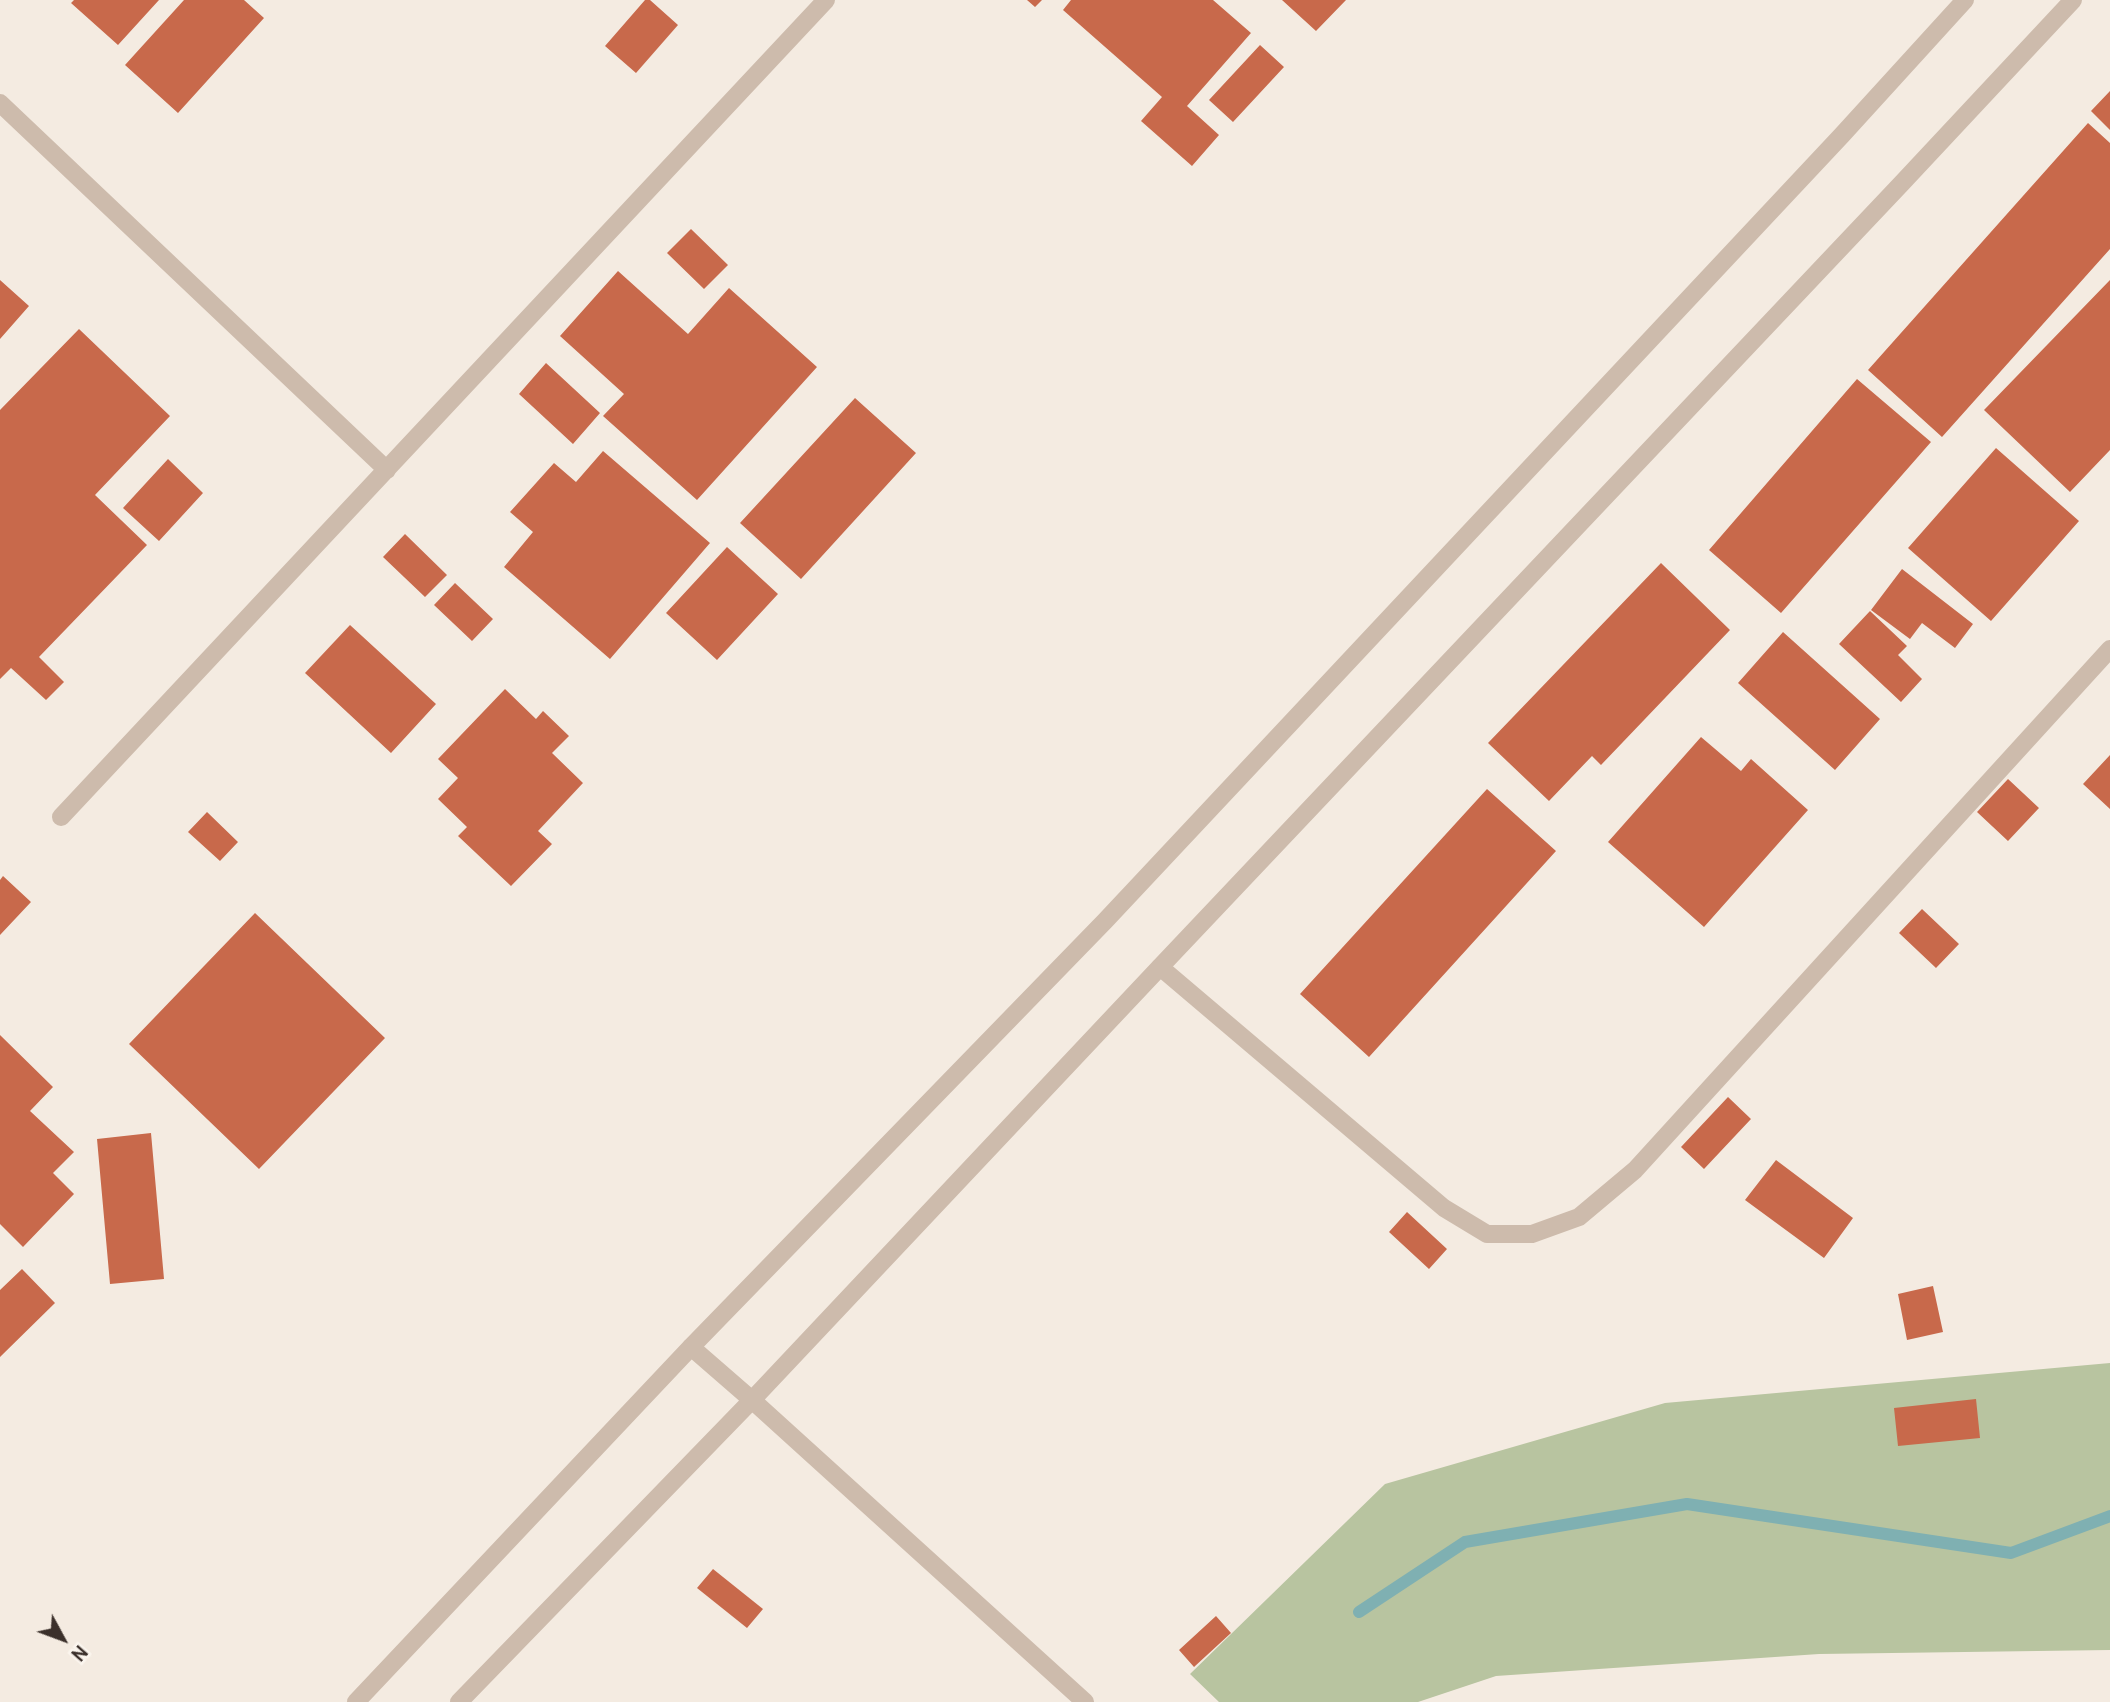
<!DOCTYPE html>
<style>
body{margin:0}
#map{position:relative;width:2110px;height:1702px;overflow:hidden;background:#f4ebe1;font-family:Cabin,sans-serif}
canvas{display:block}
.north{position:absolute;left:28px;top:1604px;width:70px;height:70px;-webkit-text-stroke:5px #fbf5ee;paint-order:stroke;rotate:131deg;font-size:19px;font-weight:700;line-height:28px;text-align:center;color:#3b302b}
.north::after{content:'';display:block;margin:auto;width:24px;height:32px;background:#3b302b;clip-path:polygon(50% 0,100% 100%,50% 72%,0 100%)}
</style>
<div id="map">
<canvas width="2110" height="1702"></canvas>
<div class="north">N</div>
</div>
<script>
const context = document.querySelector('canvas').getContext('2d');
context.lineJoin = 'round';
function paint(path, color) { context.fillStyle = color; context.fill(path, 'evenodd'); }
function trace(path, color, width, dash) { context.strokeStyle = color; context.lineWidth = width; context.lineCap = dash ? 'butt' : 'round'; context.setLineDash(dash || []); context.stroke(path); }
paint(new Path2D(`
 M2110 1363V1650L1819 1654 1496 1676 1418 1702H1219L1190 1674 1385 1484 1665 1403Z`), '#b8c4a0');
trace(new Path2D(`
 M1359 1612 1465 1542 1687 1504 2011 1553 2110 1516`), '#7fb0b2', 12);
paint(new Path2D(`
 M74 0H159L118 45 71 3Z
 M184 0H244L264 18 178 113 125 65Z
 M645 0H650L678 25 636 73 605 46Z
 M1027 0H1042L1035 7Z
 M1071 0H1213L1251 33 1187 106 1219 135 1192 166 1141 121 1162 97 1063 10Z
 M1282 0H1346L1316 31Z
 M1260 45 1284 67 1233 122 1209 100Z
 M2110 91V130L2091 111Z
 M2088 123 2110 143V249L1942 437 1868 370Z
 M691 229 728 265 704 289 667 253Z
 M618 271 688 334 729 288 817 367 697 500 603 416 624 394 560 336Z
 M0 280 29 306 0 339Z
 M2110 280V450L2070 492 1984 410Z
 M79 329 170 416 95 495 147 545 39 657 64 682 46 700 11 668 0 679V410Z
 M546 363 600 413 573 444 519 394Z
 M1857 379 1931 442 1781 613 1709 550Z
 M855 398 916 453 801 579 740 523Z
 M1996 448 2079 521 1991 621 1908 548Z
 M603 451 710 543 610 659 504 567 533 532 510 512 554 463 576 482Z
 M168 459 203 493 159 541 123 508Z
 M405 534 447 575 425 597 383 557Z
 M727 547 778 594 717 660 666 613Z
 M1661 563 1730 630 1601 765 1592 756 1549 801 1488 743Z
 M1902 569 1973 624 1955 648 1922 623 1910 639 1871 610Z
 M455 583 493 619 472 641 434 605Z
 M1870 611 1907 646 1898 655 1922 679 1901 702 1839 644Z
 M350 625 436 704 391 753 305 673Z
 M1783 632 1880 719 1835 770 1738 683Z
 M505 689 536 719 543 711 569 736 552 753 583 783 538 831 552 844 511 886 458 836 467 827 438 799 458 778 438 759Z
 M1701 737 1741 771 1751 759 1808 810 1704 927 1608 842Z
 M2110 755V809L2083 784Z
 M2008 779 2039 808 2008 841 1977 812Z
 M1487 789 1556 851 1369 1057 1300 994Z
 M207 812 238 842 220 861 188 832Z
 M3 876 31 902 0 935V880Z
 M1922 909 1959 944 1936 968 1899 933Z
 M255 913 385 1038 259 1169 129 1044Z
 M0 1035 53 1087 30 1111 74 1152 53 1173 74 1194 23 1247 0 1224Z
 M1728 1097 1751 1119 1704 1169 1681 1147Z
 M151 1133 164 1279 110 1284 97 1139Z
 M1776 1160 1853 1218 1824 1258 1745 1200Z
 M1407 1212 1447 1249 1429 1269 1389 1232Z
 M22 1269 55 1303 0 1357V1290Z
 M1933 1286 1943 1332 1907 1340 1898 1294Z
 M1976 1399 1980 1438 1898 1446 1894 1408Z
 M713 1569 763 1609 747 1628 697 1588Z
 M1216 1616 1231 1633 1194 1667 1179 1650Z`), '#c8694b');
trace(new Path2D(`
 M0 103 387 470
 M61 817 826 0
 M1160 967 1444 1208 1487 1234H1532L1579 1217 1635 1170 2110 649
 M691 1347 752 1400`), '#cdbbac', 18);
trace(new Path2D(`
 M752 1400 1085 1702
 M356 1702 691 1347 1105 921 1842 135 1965 0
 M459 1702 752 1400 1160 967 1902 183 2073 0`), '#cdbbac', 18);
</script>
